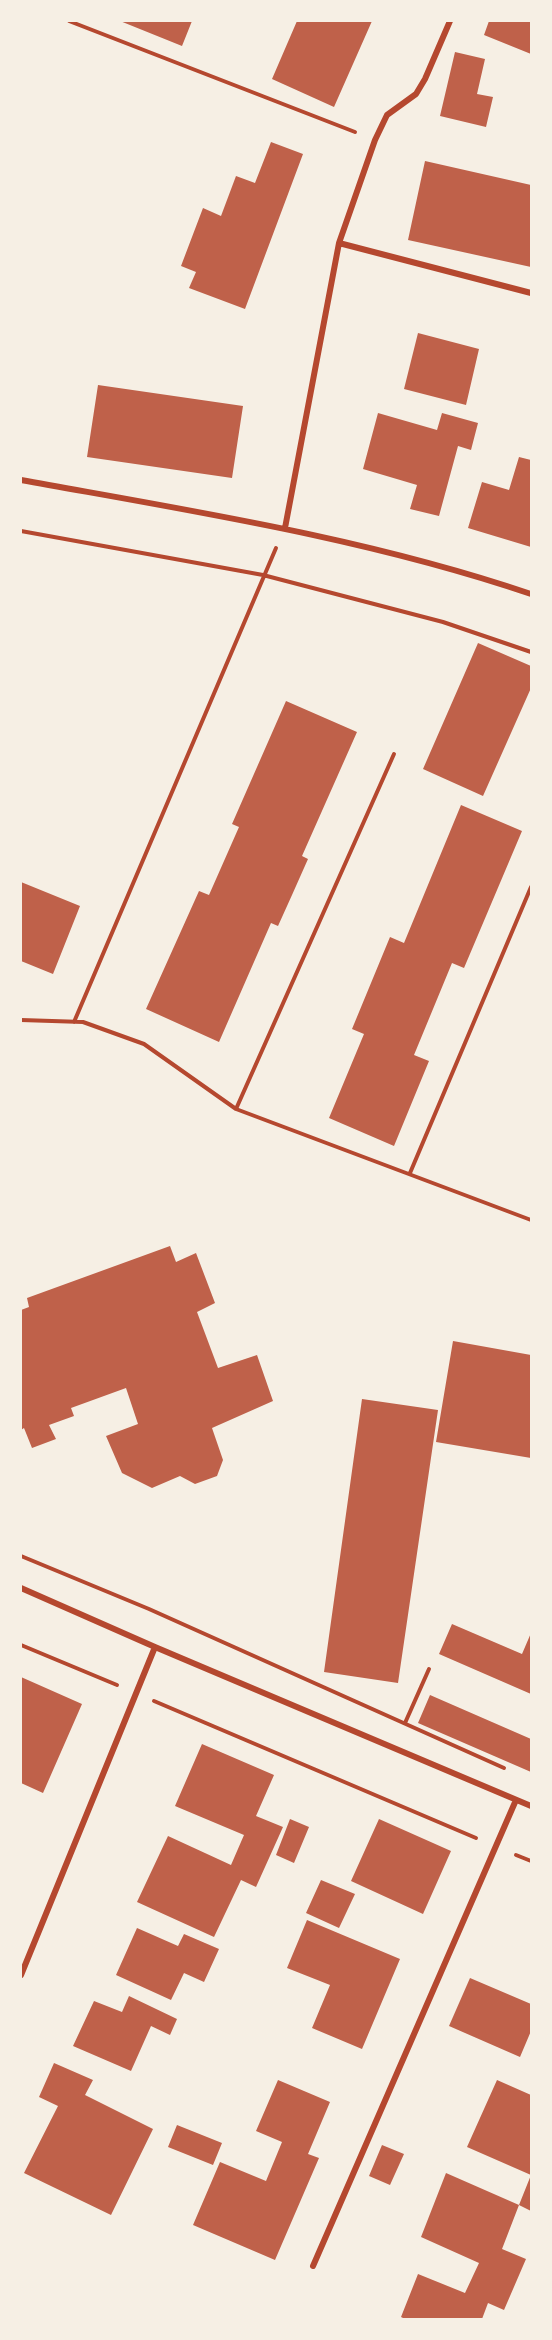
<!DOCTYPE html>
<style>
body{margin:0}
#map{position:relative;width:552px;height:2340px;overflow:hidden;background:#f6efe4;font-family:"Roboto Serif",serif}
canvas{display:block}
.frame{position:absolute;inset:0;border:22px solid #f6efe4;pointer-events:none}
</style>
<div id="map">
<canvas width="552" height="2340"></canvas>
<div class="frame"></div>
</div>
<script>
const context = document.querySelector('canvas').getContext('2d');
context.lineJoin = 'round';
function paint(path, color) { context.fillStyle = color; context.fill(path, 'evenodd'); }
function trace(path, color, width, dash) { context.strokeStyle = color; context.lineWidth = width; context.lineCap = dash ? 'butt' : 'round'; context.setLineDash(dash || []); context.stroke(path); }
paint(new Path2D(`
 M120 21H192L182 46Z
 M297 21H372L334 107 272 79Z
 M489 21H531V54L484 35Z
 M455 52 485 59 477 94 493 97 486 127 440 116Z
 M271 142 303 154 245 309 189 288 196 272 181 266 203 208 221 216 236 176 255 183Z
 M425 161 531 185V267L408 240Z
 M418 333 479 349 466 405 404 389Z
 M98 385 243 406 232 478 87 457Z
 M378 413 437 430 442 413 478 423 471 450 458 446 439 516 410 509 417 485 363 469Z
 M519 457 531 460V547L468 528 482 482 509 490Z
 M478 643 531 666V688L483 796 423 769Z
 M286 701 357 732 302 856 308 859 292 895 278 926 271 923 219 1042 146 1009 199 891 209 895 239 827 232 824Z
 M461 805 522 831 464 968 452 963 414 1055 429 1061 394 1146 329 1118 364 1034 352 1029 390 937 404 943Z
 M21 882 80 906 53 974 21 961Z
 M170 1246 176 1262 196 1253 215 1303 197 1312 218 1368 257 1355 273 1401 212 1428 223 1460 217 1476 195 1484 180 1476 152 1488 122 1473 106 1436 138 1424 126 1388 71 1408 74 1416 49 1425 56 1439 32 1448 24 1428 21 1430V1310L29 1307 27 1298Z
 M453 1341 531 1355V1458L436 1442Z
 M362 1399 438 1410 398 1683 324 1672Z
 M452 1624 522 1654 531 1633V1694L439 1654Z
 M21 1677 82 1704 43 1793 21 1783Z
 M430 1695 531 1739V1772L418 1723Z
 M202 1744 274 1775 256 1816 283 1827 256 1887 241 1880 214 1937 137 1902 168 1836 231 1865 244 1835 175 1806Z
 M290 1819 309 1827 294 1863 276 1855Z
 M379 1819 451 1851 423 1914 351 1881Z
 M321 1880 355 1894 339 1928 306 1913Z
 M307 1920 400 1959 362 2049 312 2028 330 1985 287 1968Z
 M137 1928 178 1946 184 1934 219 1949 204 1982 184 1973 171 2000 116 1975Z
 M470 1978 531 2004V2031L520 2057 449 2026Z
 M129 1996 177 2019 170 2035 151 2026 131 2071 73 2046 94 2001 122 2012Z
 M54 2063 93 2080 85 2095 153 2129 111 2215 24 2173 58 2106 39 2097Z
 M278 2080 330 2102 308 2154 319 2158 275 2260 193 2225 220 2162 266 2181 282 2142 256 2131Z
 M497 2080 531 2095V2175L467 2147Z
 M177 2125 222 2143 213 2165 168 2147Z
 M382 2145 404 2154 390 2185 369 2176Z
 M446 2173 519 2205 502 2249 526 2259 504 2310 488 2303 482 2319H405L401 2317 418 2274 465 2293 479 2263 421 2237Z
 M531 2175V2211L519 2205Z`), '#bf614a');
trace(new Path2D(`
 M69 21 355 132
 M21 531 263 575 443 622 531 652
 M21 1020 83 1022 144 1044 236 1109 531 1220
 M74 1022 276 548
 M236 1109 394 754
 M410 1173 531 887
 M21 1556 149 1609 504 1768
 M21 1645 117 1685
 M154 1701 476 1838
 M405 1723 429 1669
 M516 1855 531 1861`), '#b5482f', 4);
trace(new Path2D(`
 M339 243 531 293
 M21 480C192 511 366 538 531 594
 M285 528 339 243 375 140 387 115 416 94 425 79 450 21
 M21 1588 155 1647 531 1806
 M21 1975 155 1647
 M313 2266 516 1800`), '#b5482f', 6);
</script>
